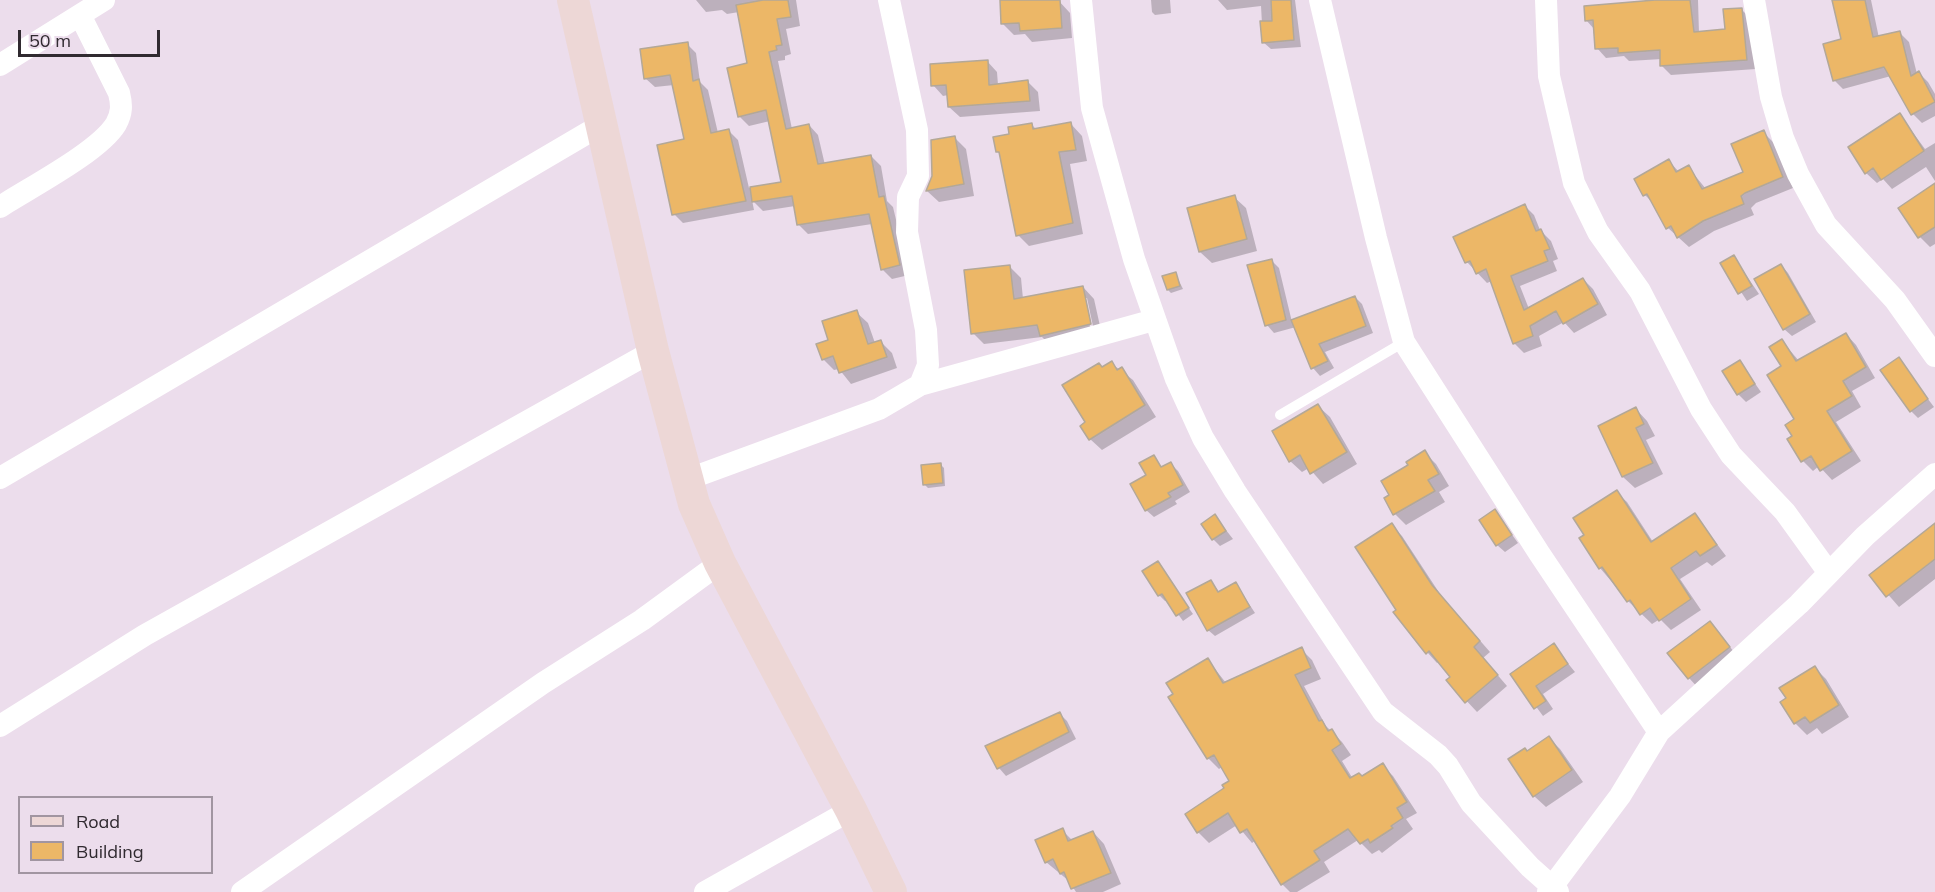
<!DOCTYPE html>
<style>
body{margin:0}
#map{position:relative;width:1935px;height:892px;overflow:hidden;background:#ecddec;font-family:Mulish,sans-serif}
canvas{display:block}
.legend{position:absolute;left:18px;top:796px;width:195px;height:78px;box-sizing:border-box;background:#ecddec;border:2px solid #a195a1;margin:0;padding:8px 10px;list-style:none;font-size:18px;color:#302a30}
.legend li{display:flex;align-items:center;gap:12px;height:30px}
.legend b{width:30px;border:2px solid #a195a1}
.scale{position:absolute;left:18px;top:30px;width:142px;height:27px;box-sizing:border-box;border:3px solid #302a30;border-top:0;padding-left:8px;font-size:18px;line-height:21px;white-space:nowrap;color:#302a30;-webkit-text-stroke:4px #ecddec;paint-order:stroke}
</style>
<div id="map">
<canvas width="1935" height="892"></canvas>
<ul class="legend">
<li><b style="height:8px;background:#edd7d6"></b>Road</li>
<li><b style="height:16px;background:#ecb767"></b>Building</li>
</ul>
<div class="scale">50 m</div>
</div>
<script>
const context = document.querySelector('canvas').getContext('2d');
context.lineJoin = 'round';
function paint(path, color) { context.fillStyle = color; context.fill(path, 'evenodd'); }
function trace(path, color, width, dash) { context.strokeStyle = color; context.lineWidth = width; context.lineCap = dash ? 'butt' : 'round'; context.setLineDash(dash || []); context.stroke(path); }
paint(new Path2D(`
 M696 0H796L800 26 786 29 791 54 785 56V60L778 61 792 129 809 125 818 135 825 165 871 156 881 166 887 201 893 207 909 275 892 279 882 269 872 224 808 234 799 225 795 206 763 211 752 200 754 210 683 223 674 214 686 140 674 85 655 87 645 78 687 44 696 53 700 82 708 90 718 133 729 131 738 140 749 188 783 183 770 121 749 126 739 116 749 65 739 12 727 14 722 10 706 12Z
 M1001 0H1058L1070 13 1072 38 1032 42 1025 34 1014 35 1003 24Z
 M1151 0H1170L1171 13 1155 15 1152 12Z
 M1218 0H1295L1301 47 1271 49 1263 42 1261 6 1227 10Z
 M1655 0H1698L1699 33 1726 30 1741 9 1750 18 1756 69 1671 75 1662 66V59L1629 61 1624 56 1606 58 1597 48 1595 30 1586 20 1655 3Z
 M1834 0H1871L1879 38 1900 33 1909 42 1917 74 1919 73 1928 82 1935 94V116L1922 123 1913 114 1891 76 1843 89 1834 80 1842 40Z
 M987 61 997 72 998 85 1027 81 1038 92 1040 111 960 117 949 107 948 95 943 96 933 85Z
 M1900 115 1925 149 1935 143V181L1926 167 1892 189 1883 179 1877 183 1866 173Z
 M1071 124 1082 136 1087 161 1070 164 1083 234 1029 246 1018 235 1002 156 997 151 1011 135 1032 125 1037 130Z
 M1763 132 1774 143 1793 188 1756 203 1751 208 1754 215 1714 231 1689 247 1668 228 1655 205 1645 195 1669 161 1679 172 1688 167 1706 189 1744 173Z
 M955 138 966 149 974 196 939 202 927 191Z
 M1935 185V244L1930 247 1920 237Z
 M1234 197 1246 208 1257 251 1212 263 1200 252 1189 209Z
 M1524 205 1534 215 1540 230 1551 241 1558 259 1553 261 1557 271 1520 286 1529 309 1583 279 1593 289 1607 315 1574 333 1564 322 1539 336 1542 346 1524 353 1514 343 1492 281 1487 283 1467 262Z
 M1733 256 1759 294 1747 301 1722 263Z
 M1271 260 1279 268 1292 322 1355 297 1362 304 1373 333 1325 352 1334 368 1320 376 1313 368 1296 327 1274 333 1267 325Z
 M1781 265 1788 273 1816 322 1792 336 1784 329Z
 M1009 266 1021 278 1023 299 1083 287 1094 299 1102 335 1052 347 1042 337 984 344 973 333ZM1084 298H1087L1094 331H1091Z
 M1175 273 1183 289 1171 293 1168 290Z
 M856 312 868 323 875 343 881 342 892 353 897 368 851 384 839 369 834 370 823 359Z
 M1846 334 1856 345 1875 378 1852 391 1861 407 1836 422 1861 461 1832 480 1819 466 1813 471 1803 461 1794 436 1796 420 1783 367 1782 341 1799 361Z
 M1898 359 1934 407 1918 418 1911 411Z
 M1740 362 1761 392 1746 402 1738 394Z
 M1111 363 1133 380 1156 417 1102 450 1090 439 1103 368Z
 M1318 406 1330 417 1357 464 1323 484 1309 468 1302 472 1290 461Z
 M1636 409 1647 421 1655 436 1646 440 1663 474 1635 488 1623 477 1600 426Z
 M1424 452 1436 464 1449 486 1439 492 1445 502 1406 525 1395 514 1391 495Z
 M1153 457 1163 468 1171 464 1178 471 1190 492 1175 501 1177 504 1154 517 1146 510 1148 476Z
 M940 464 944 468 945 486 928 488 925 485Z
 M1616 492 1627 502 1653 542 1695 515 1726 556 1712 566 1707 562 1680 579 1701 610 1671 630 1660 619 1652 624 1628 601 1600 568Z
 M1495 511 1518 543 1505 552 1497 545Z
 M1215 516 1233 539 1220 546 1213 539Z
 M1391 525 1402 536 1442 597 1490 652 1483 658 1507 686 1477 712 1448 681 1452 677 1439 661 1437 663 1427 652 1398 610Z
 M1935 525V579L1899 607 1871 575Z
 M1157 563 1193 614 1183 621 1168 600 1165 601 1160 596 1144 572Z
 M1211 581 1220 593 1236 584 1255 613 1215 636 1208 630Z
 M1710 623 1740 659 1700 690 1689 678Z
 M1553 645 1575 672 1543 694 1553 709 1543 716 1512 674Z
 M1301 649 1312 660 1321 679 1304 686 1326 726 1342 742 1351 755 1342 761 1353 779 1362 778 1382 765 1393 776 1417 813 1406 819 1413 829 1382 853 1379 850 1372 854 1358 840 1324 862 1330 872 1297 892H1290L1282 884 1256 840 1252 843 1237 825 1209 843 1198 832 1231 782 1222 767 1219 769 1208 758V660L1226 683Z
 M1814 667 1826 679 1849 717 1822 734 1817 728 1807 735 1795 723 1788 698Z
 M1060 714 1067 721 1076 739 1006 776 999 768 988 747Z
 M1549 738 1560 749 1583 782 1546 807 1534 796 1527 752Z
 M1062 830 1073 841 1093 832 1104 844 1121 884 1103 892H1076L1069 881 1046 862Z`), '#0003');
const building = new Path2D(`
 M763 0H788L791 17 777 19 782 45 776 46 777 50 769 52 786 129 809 124 818 164 871 155 879 197 884 196 900 265 881 270 869 214 797 225 792 196 752 202 750 187 781 182 766 110 738 117 727 68 747 63 736 5Z
 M1000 0H1060L1062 28 1020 31 1019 23 1001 24Z
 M1271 0H1291L1294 40 1262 43 1260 21H1272Z
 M1655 0H1690L1694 32 1725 29 1723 9 1742 8 1747 60 1660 66V50L1618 53V48L1595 49 1593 20 1585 21 1584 6Z
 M1832 0H1865L1873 37 1900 31 1911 76 1919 71 1935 102 1911 115 1884 67 1833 81 1823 44 1841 39Z
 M688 42 693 81 699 79 711 133 729 129 746 201 672 215 657 145 684 139 670 75 644 79 640 49Z
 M988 60 989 85 1028 80 1030 101 948 107 946 85 931 86 930 64Z
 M1900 113 1924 151 1881 180 1873 168 1865 174 1848 147Z
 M1071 122 1076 150 1059 152 1073 223 1016 236 999 152H996L993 137 1009 134 1008 127 1032 123 1033 129Z
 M1764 130 1783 177 1745 193 1741 196 1744 204 1703 221 1677 238 1671 226 1666 229 1647 194 1643 196 1634 179 1669 159 1676 172 1689 165 1702 189 1743 172 1731 144Z
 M955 136 964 184 926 191 932 176 931 140Z
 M1935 183V227L1918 238 1898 208Z
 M1235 195 1247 239 1199 252 1187 208Z
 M1525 204 1536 231 1541 229 1550 249 1544 251 1548 261 1511 276 1524 310 1583 278 1598 304 1563 324 1556 311 1530 326 1533 336 1513 344 1486 269 1476 274 1470 261 1465 263 1453 237Z
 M1734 255 1752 286 1738 294 1720 263Z
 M1272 259 1286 320 1265 326 1247 265Z
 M1781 264 1810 314 1783 330 1754 279Z
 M1010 265 1014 299 1083 286 1091 324 1040 336 1037 325 971 334 964 270Z
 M1176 272 1180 286 1167 290 1162 276Z
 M1355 296 1366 326 1319 344 1328 361 1311 369 1291 320Z
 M857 310 868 344 881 340 887 357 839 373 833 356 822 360 816 344 828 340 822 321Z
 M1846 333 1866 367 1843 381 1852 396 1827 411 1852 451 1820 471 1811 456 1801 462 1787 439 1792 436 1785 425 1794 419 1767 375 1781 366 1769 347 1782 339 1796 361Z
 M1899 357 1928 399 1910 412 1880 370Z
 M1740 360 1755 384 1737 395 1722 371Z
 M1112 361 1117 370 1122 367 1145 405 1089 440 1080 426 1085 422 1062 385 1099 363 1102 367Z
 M1318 404 1347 452 1310 474 1300 455 1289 462 1272 431Z
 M1636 407 1644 424 1636 428 1653 463 1622 477 1598 426Z
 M1425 450 1439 474 1428 480 1435 491 1393 515 1384 498 1389 495 1381 481 1408 465 1406 462Z
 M1154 455 1161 467 1171 462 1183 485 1168 493 1171 497 1145 511 1130 484 1146 475 1139 463Z
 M941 463 943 483 923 485 921 465Z
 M1617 490 1651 542 1695 513 1717 545 1700 556 1696 551 1671 568 1691 599 1659 621 1650 608 1640 615 1630 600 1627 602 1602 567 1599 569 1579 538 1584 535 1573 518Z
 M1495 509 1512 535 1496 546 1479 520Z
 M1215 514 1226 531 1212 540 1201 524Z
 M1392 523 1432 585 1480 641 1474 647 1498 675 1465 703 1446 680 1450 677 1429 651 1426 654 1393 612 1396 610 1355 547Z
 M1935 523V559L1886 597 1869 575Z
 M1158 561 1189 608 1176 616 1162 594 1158 596 1142 571Z
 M1211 580 1218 592 1236 582 1250 607 1207 631 1186 593Z
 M1710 621 1730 647 1688 679 1667 653Z
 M1554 643 1568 664 1536 686 1546 701 1534 709 1510 674Z
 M1302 647 1311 668 1295 675 1319 721 1322 720 1328 731 1332 729 1341 744 1332 750 1350 778 1359 773 1362 776 1383 763 1407 802 1397 808 1403 818 1391 826 1393 828 1370 843 1368 839 1360 844 1348 829 1314 851 1320 860 1281 885 1247 829 1240 833 1228 813 1197 833 1185 814 1224 788 1222 785 1229 781 1214 755 1207 759 1168 697 1173 694 1166 683 1208 658 1223 683Z
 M1815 666 1839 705 1810 723 1805 717 1794 724 1780 702 1786 698 1779 688Z
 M1060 712 1069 732 997 769 985 746Z
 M1549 736 1572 770 1533 797 1508 759 1525 748 1527 751Z
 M1063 828 1068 841 1093 831 1111 873 1071 889 1064 872 1060 874 1053 859 1045 863 1035 840Z`);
paint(building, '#ecb767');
trace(building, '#b3a898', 1.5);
trace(new Path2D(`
 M1280 415 1404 342`), '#fff', 10);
trace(new Path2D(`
 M1081 0 1092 108 1134 259 1176 379 1203 438 1235 491 1383 712 1438 755 1448 766 1471 803 1530 867 1558 892
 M1320 0 1376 238 1404 342 1539 553 1659 732
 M1546 0 1549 76 1574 183 1598 232 1640 291 1701 409 1731 455 1785 512 1829 573
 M1754 0 1771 97 1783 138 1798 174 1826 225 1895 300 1935 356
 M0 65 104 0
 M0 207C29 188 99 152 116 124 122 113 122 105 119 93L80 15
 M920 385 1154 320
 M0 478 601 125
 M686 480 879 409 920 385 928 365 926 330 907 232 908 197 918 176 917 130 889 0
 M0 726 145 635 653 351
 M242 892 543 683 642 620 720 563
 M705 892 851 810
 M1548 892 1620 796 1659 732 1799 604 1865 536 1935 474`), '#fff', 22);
trace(new Path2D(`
 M573 0 653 351 694 504 720 563 851 810 891 892`), '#edd7d6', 32);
</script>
